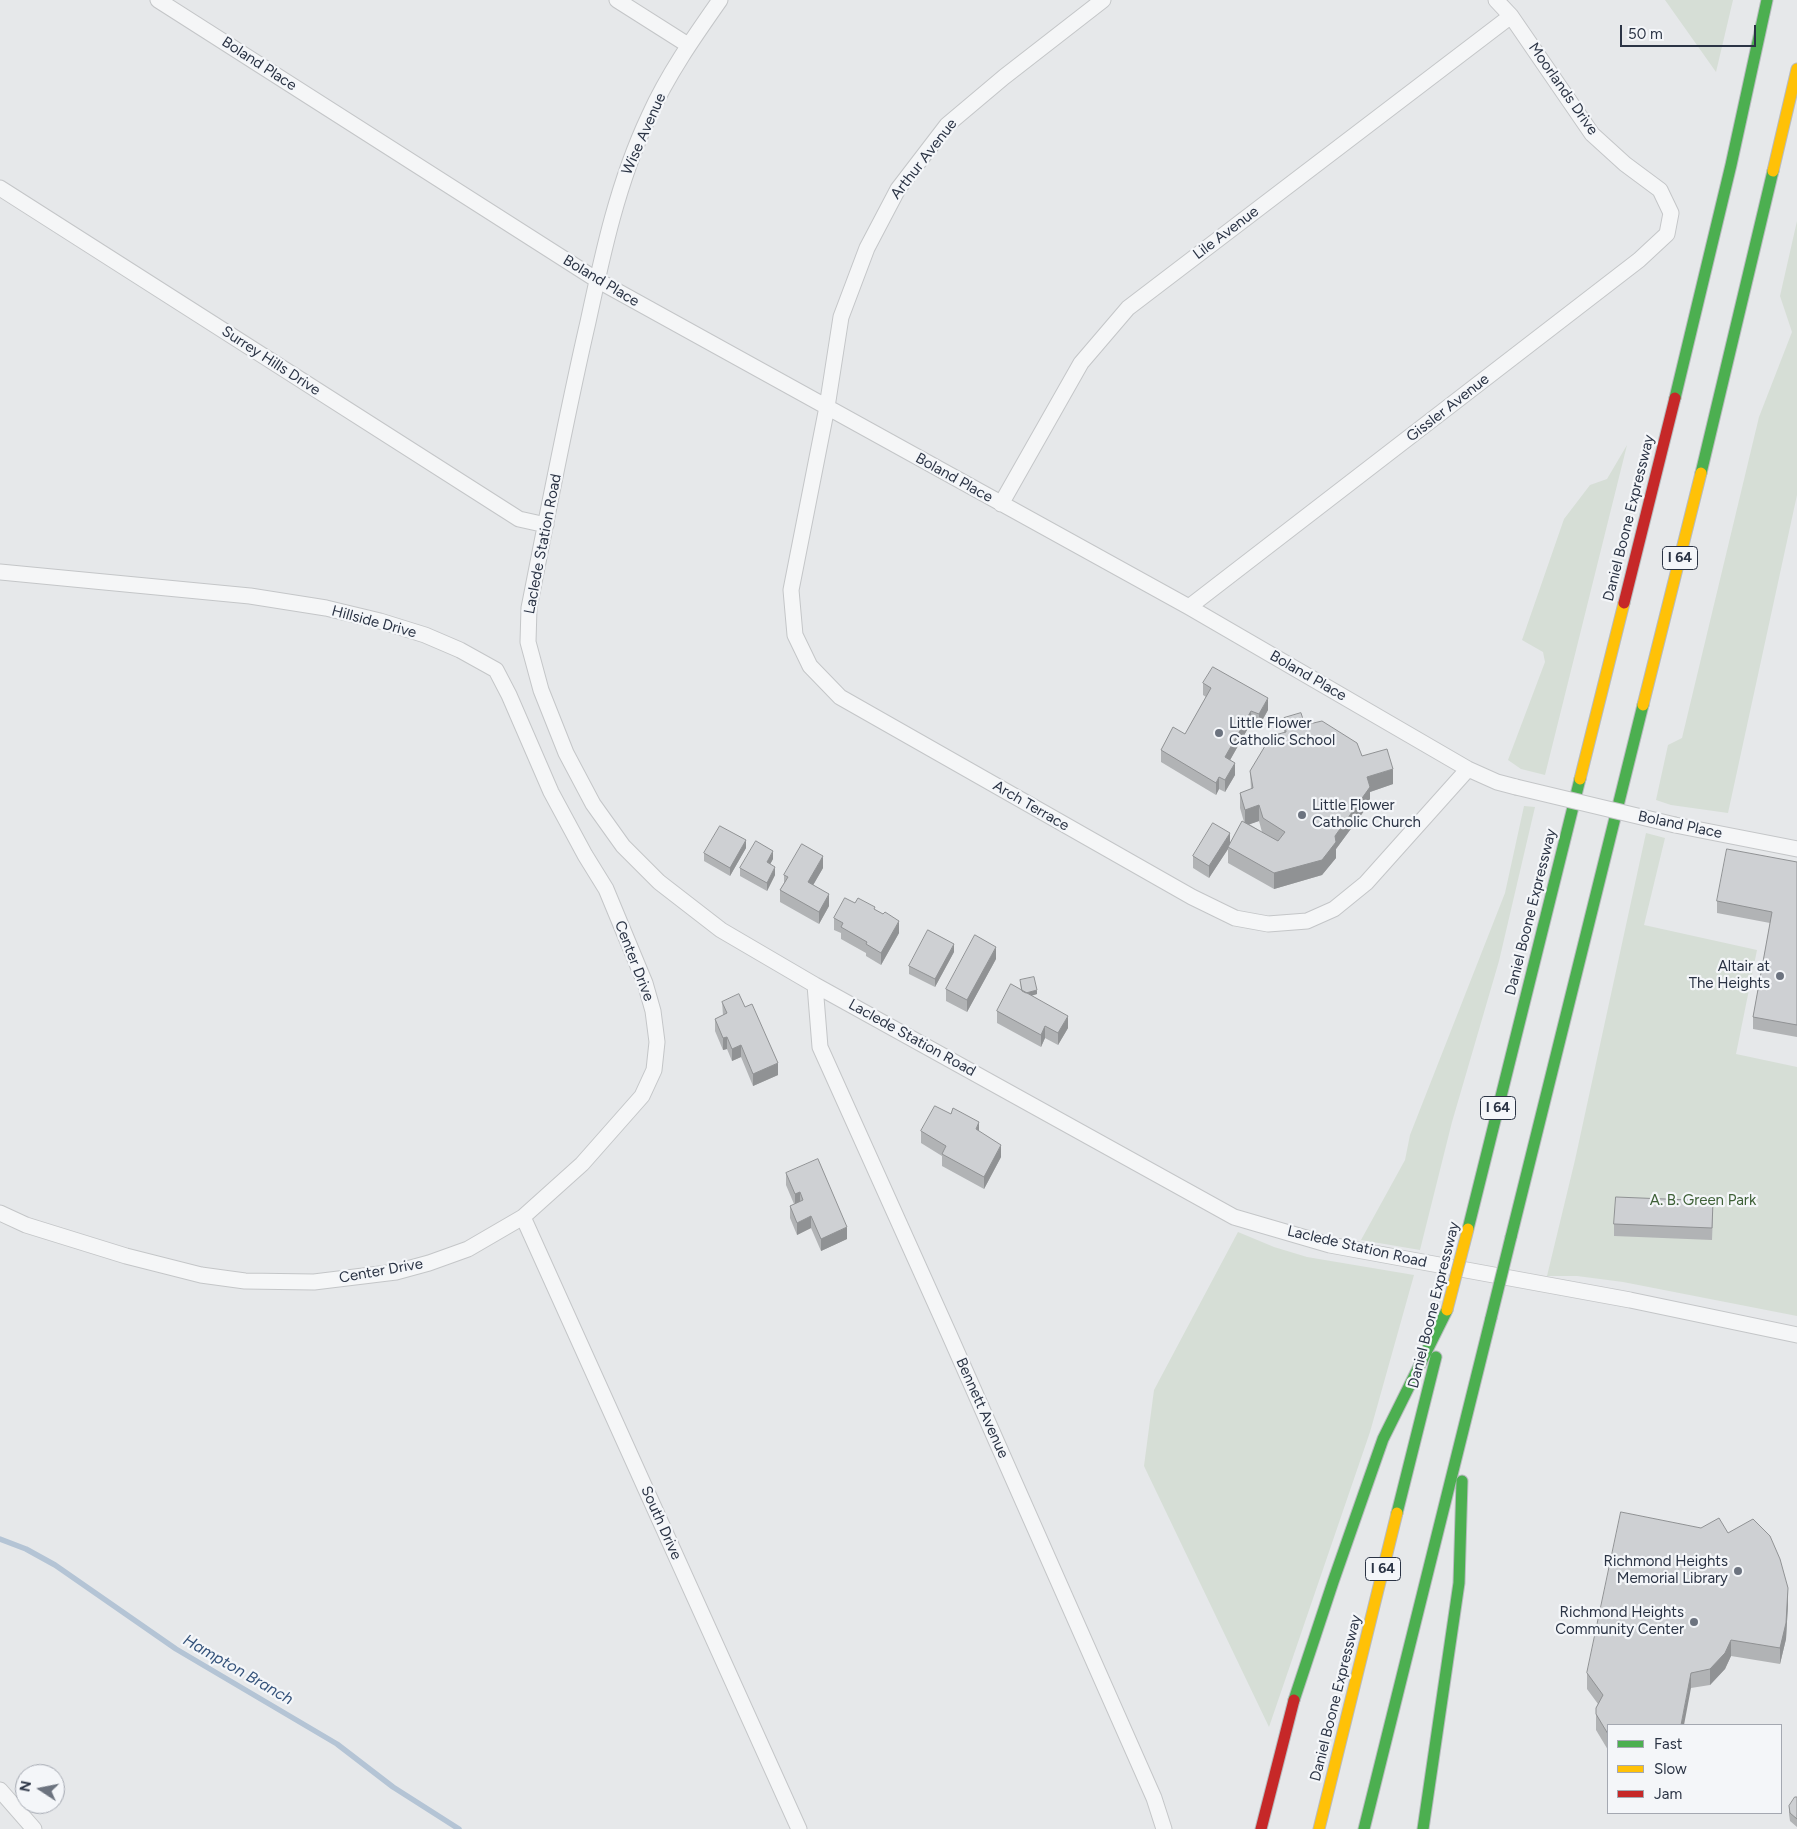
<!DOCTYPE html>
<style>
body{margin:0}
#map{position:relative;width:1797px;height:1829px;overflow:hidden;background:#e6e8ea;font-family:Figtree,sans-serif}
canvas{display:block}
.legend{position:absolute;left:1607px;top:1724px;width:175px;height:90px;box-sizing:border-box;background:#f4f6f9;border:1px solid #a4a8b1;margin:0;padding:6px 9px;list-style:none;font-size:15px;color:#2b3445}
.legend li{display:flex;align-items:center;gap:10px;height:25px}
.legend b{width:25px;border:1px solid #a4a8b1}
.north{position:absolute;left:15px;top:1764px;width:50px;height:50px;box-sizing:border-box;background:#f4f6f9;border:1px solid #a4a8b1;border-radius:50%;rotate:281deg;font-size:14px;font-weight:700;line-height:20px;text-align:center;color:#2b3445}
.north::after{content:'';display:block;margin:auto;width:18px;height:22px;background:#6c737f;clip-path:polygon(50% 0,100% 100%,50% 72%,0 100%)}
.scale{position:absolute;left:1620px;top:25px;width:136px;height:22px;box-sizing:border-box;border:2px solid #2b3445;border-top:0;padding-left:6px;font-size:15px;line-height:18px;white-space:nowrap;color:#2b3445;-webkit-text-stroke:4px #f4f6f9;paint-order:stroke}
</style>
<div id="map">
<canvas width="1797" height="1829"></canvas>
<ul class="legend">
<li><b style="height:6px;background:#4caf50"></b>Fast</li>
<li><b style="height:6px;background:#ffc107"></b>Slow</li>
<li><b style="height:6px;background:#c62828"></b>Jam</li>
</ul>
<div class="north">N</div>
<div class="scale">50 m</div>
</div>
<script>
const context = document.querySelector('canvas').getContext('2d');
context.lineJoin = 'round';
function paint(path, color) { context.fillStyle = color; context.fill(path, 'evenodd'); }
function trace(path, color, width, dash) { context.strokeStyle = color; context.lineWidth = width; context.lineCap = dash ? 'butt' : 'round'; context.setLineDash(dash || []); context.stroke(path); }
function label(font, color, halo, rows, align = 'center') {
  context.font = font + ' Figtree,sans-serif'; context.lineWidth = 4.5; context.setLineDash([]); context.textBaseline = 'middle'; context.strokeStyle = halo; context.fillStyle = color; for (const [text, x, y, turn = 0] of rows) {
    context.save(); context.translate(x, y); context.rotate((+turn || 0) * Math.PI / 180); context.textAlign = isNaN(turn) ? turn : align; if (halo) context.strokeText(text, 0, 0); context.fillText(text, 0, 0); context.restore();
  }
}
paint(new Path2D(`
 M1665 0H1733L1716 72Z
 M1797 221V495L1728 813 1671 805 1656 800 1668 745 1682 738 1759 417 1792 332 1780 296Z
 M1627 445 1545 775 1521 769 1508 760 1545 662 1543 652 1522 640 1564 519 1590 485 1607 479Z
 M1524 806 1535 807 1499 961 1452 1122 1420 1250 1361 1240 1405 1160 1410 1135 1505 893Z
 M1646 833 1665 838 1644 925 1757 950 1736 1054 1797 1067V1316L1623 1282 1577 1276H1547L1575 1160Z
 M1238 1232 1274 1247 1307 1257 1414 1275 1370 1432 1269 1727 1144 1466 1154 1390Z`), '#d6ded6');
trace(new Path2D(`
 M0 1539 26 1549 55 1565 176 1649 337 1744 393 1787 459 1829`), '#b4c4d5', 5.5);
const street = new Path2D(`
 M158 0 597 280 1189 607 1468 769 1497 782 1516 787
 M617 0 688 45
 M720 0C694 37 668 74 649 116 618 182 603 252 588 322 566 417 548 512 529 608L528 642 541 690 566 753 593 804 623 846 659 882 721 930 815 985 1234 1217 1330 1245 1630 1300 1797 1335
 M1103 0 1004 77 947 125 898 189 867 248 841 317 827 407 791 590 795 635 810 666 840 697 1192 897 1235 918 1268 924 1307 921 1334 909 1366 883 1468 769
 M0 188 519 519 546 525
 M1001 504 1081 363 1128 308 1511 16
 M0 572 250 596 326 608 380 621 425 635 460 650 496 670 509 695 551 792 585 855 606 889 645 983 653 1011 657 1042 654 1070 642 1096 582 1164 523 1217 468 1249 429 1263 396 1272 314 1282 245 1281 201 1275 126 1256 26 1225 0 1213
 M1189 607 1639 260 1667 234 1671 213 1660 190 1625 164 1592 134 1511 16 1496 0
 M1675 825 1797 849
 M815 985 820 1047 949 1334 1154 1798 1164 1829
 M523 1217 799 1829
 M0 1790 34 1829`);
const fast = new Path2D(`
 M1675 398 1731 165 1767 0
 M1701 473 1773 171
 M1468 1229 1580 779
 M1511 1237 1643 705
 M1397 1513 1436 1357
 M1294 1700 1333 1582 1383 1439 1447 1310
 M1364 1829 1491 1318
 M1423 1829 1459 1583 1462 1481`);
const slow = new Path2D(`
 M1773 171 1797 69
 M1643 705 1701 473
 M1580 779 1624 603
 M1319 1829 1397 1513`);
const jam = new Path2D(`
 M1624 603 1675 398
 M1261 1829 1294 1700`);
trace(street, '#c4c6c8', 17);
trace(fast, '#b8bbbf', 13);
trace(slow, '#b8bbbf', 13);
trace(jam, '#b8bbbf', 13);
trace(street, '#f5f6f7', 15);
trace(fast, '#4caf50', 11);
trace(slow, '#ffc107', 11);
trace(jam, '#c62828', 11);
const streetBridge = new Path2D(`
 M1516 787 1675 825`);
const fastBridge = new Path2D(`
 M1491 1318 1511 1237`);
const slowBridge = new Path2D(`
 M1447 1310 1468 1229`);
trace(streetBridge, '#c4c6c8', 17, []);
trace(fastBridge, '#b8bbbf', 13, []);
trace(slowBridge, '#b8bbbf', 13, []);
trace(streetBridge, '#f5f6f7', 15);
trace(fastBridge, '#4caf50', 11);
trace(slowBridge, '#ffc107', 11);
paint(new Path2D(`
 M1203 683 1268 710 1259 726 1251 723 1230 760 1235 775 1225 792 1219 789 1216 795 1161 762V750L1185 734 1206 697 1203 695Z
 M1284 718 1305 725 1362 756 1393 784 1370 792V803L1336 849V858L1322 875 1274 889 1228 863V849L1209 878 1193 868V856L1230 843 1244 822 1240 808V793L1251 789 1250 771 1284 733ZM1259 821 1262 832 1249 824Z
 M746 848 730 876 704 861V853Z
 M773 859 770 864 775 875 767 891 740 876V868Z
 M1797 862V1037L1753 1029V1017L1770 923 1717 913V901Z
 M823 868 813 885 829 906 819 924 780 902V890L784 883V875Z
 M855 903 875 910 899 933 881 965 866 956V953L841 939V933L834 930V918Z
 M954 952 935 987 909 974V966Z
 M996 959 967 1012 946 1001V989Z
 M1020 980 1037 994 1031 996 1068 1028 1058 1045 1045 1038 1041 1047 997 1023V1011L1021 990Z
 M722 1002 778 1075 753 1086 741 1057 732 1061 727 1049 723 1050 715 1031V1019L723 1015Z
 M921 1131H979L1001 1157 984 1189 942 1166V1156L921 1143Z
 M786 1173 847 1239 821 1251 811 1228 797 1235 790 1218V1206L794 1204 786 1185Z
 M1713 1213 1712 1240 1614 1236V1224Z
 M1728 1533 1788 1604 1786 1639 1780 1664 1731 1656 1725 1669 1710 1685 1691 1688 1608 1725V1750L1596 1730V1708L1598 1704 1587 1689V1673Z
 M1797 1797V1827L1790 1821 1789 1814V1806Z`), '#b1b3b5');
paint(new Path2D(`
 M1268 698V710L1259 726V714Z
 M1251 711V723L1225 769V757Z
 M1235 763V775L1225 792V780Z
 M1393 769V784L1370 792V803L1336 849V858L1322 875 1274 889V873L1335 836 1367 777Z
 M1219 777V789L1216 795V783Z
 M1259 805V821L1245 826V810Z
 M1230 833V845L1228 847V849L1209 878V866Z
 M746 840V848L730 876V868Z
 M773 851V859L767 870V862Z
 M823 856V868L808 894V882Z
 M775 867V875L767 891V883Z
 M829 894V906L819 924V912Z
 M899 921V933L881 965V953Z
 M954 944V952L935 987V979Z
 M996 947V959L967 1012V1000Z
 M1037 990V994L1023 998V994Z
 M1068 1016V1028L1058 1045V1033Z
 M1045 1026V1038L1041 1047V1035Z
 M727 1037V1049L723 1050V1038Z
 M741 1045V1057L732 1061V1049Z
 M778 1063V1075L753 1086V1074Z
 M979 1122V1134L976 1129Z
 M1001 1145V1157L984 1189V1177Z
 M800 1192V1203L795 1206V1194Z
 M811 1216V1228L797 1235V1223Z
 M847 1227V1239L821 1251V1239Z
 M1788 1588V1604L1786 1639 1780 1664V1648Z
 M1731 1640V1656L1725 1669 1710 1685V1669Z
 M1691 1673V1688L1684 1725H1681Z`), '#909294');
const building = new Path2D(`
 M1213 667 1268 698 1259 714 1251 711 1225 757 1235 763 1225 780 1219 777 1216 783 1161 750 1173 727 1185 734 1211 688 1203 683Z
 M1301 713 1305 725 1322 721 1357 743 1362 756 1387 749 1393 769 1367 777 1370 787 1335 836 1336 842 1322 860 1274 873 1228 847 1242 821 1278 841 1285 832 1263 818 1259 805 1245 810 1240 793 1253 788 1250 771 1271 736 1286 732 1284 718Z
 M1213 823 1230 833 1209 866 1193 856Z
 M720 826 746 840 730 868 704 853Z
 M756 841 773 851 767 862 775 867 767 883 740 868Z
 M802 844 823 856 808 882 829 894 819 912 780 890 788 877 784 875Z
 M1727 849 1797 862V1025L1753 1017 1772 912 1717 901Z
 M845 898 855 903 858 898 875 907 874 909 883 914 885 912 899 921 881 953 866 944 867 942 841 927 843 923 834 918Z
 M928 930 954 944 935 979 909 966Z
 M975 935 996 947 967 1000 946 989Z
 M1034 977 1037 990 1026 993 1022 991 1020 980Z
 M1011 984 1068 1016 1058 1033 1045 1026 1041 1035 997 1011Z
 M739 994 745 1007 752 1004 778 1063 753 1074 741 1045 732 1049 727 1037 723 1038 715 1019 727 1013 722 1002Z
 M935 1106 951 1114 953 1108 979 1122 976 1129 1001 1145 984 1177 942 1154 946 1146 921 1131Z
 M818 1159 847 1227 821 1239 811 1216 797 1223 790 1206 803 1200 800 1192 795 1194 786 1173Z
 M1616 1197 1713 1201 1712 1228 1614 1224Z
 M1621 1512 1701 1528 1719 1518 1728 1533 1753 1519 1770 1536 1780 1559 1788 1588 1786 1623 1780 1648 1731 1640 1725 1653 1710 1669 1691 1673 1681 1725H1608V1734L1596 1714V1708L1603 1695 1587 1673Z
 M1795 1797H1797V1819L1790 1813 1789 1806Z`);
paint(building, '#ced0d3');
trace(building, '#909294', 1);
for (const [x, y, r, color] of [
 [1219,733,5,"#6c737f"],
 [1302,815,5,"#6c737f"],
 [1780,976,5,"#6c737f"],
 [1738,1571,5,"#6c737f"],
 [1694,1622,5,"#6c737f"]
]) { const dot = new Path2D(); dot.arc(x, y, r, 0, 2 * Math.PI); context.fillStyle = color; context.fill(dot); trace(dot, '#f4f6f9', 2); }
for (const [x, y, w] of [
 [1680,558,35],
 [1498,1108,35],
 [1383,1569,35]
]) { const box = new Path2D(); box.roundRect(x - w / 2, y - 11.5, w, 23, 4); context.fillStyle = '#f4f6f9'; context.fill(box); trace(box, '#2b3445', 1); }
label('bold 14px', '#2b3445', null, [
 ["I 64",1680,558],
 ["I 64",1498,1108],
 ["I 64",1383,1569]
]);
label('15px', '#2b3445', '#f4f6f9', [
 ["Boland Place",259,64,33],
 ["Moorlands Drive",1563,89,55],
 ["Wise Avenue",644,134,-66],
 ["Arthur Avenue",924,159,-52],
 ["Lile Avenue",1226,233,-37],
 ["Boland Place",601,281,31],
 ["Surrey Hills Drive",271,361,33],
 ["Gissler Avenue",1448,408,-38],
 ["Boland Place",954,478,29],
 ["Daniel Boone Expressway",1629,518,-76],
 ["Laclede Station Road",543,544,-79],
 ["Hillside Drive",374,622,15],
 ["Boland Place",1308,676,30],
 ["Arch Terrace",1031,806,30],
 ["Boland Place",1680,825,12],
 ["Daniel Boone Expressway",1531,912,-76],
 ["Center Drive",634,961,69],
 ["Laclede Station Road",912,1038,29],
 ["Laclede Station Road",1357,1247,13],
 ["Center Drive",381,1271,-10],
 ["Daniel Boone Expressway",1434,1305,-76],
 ["Bennett Avenue",982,1408,66],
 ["South Drive",661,1523,66],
 ["Daniel Boone Expressway",1336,1698,-76]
]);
label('15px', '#2b3445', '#f4f6f9', [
 ["Little Flower",1229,724,"left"],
 ["Catholic School",1229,741,"left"],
 ["Little Flower",1312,806,"left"],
 ["Catholic Church",1312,823,"left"],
 ["Altair at",1770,967],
 ["The Heights",1770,984],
 ["Richmond Heights",1728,1562],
 ["Memorial Library",1728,1579],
 ["Richmond Heights",1684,1613],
 ["Community Center",1684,1630]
], 'right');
label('15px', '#3f6138', '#f4f6f9', [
 ["A. B. Green Park",1703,1201]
]);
label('italic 16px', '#34527a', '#f4f6f9', [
 ["Hampton Branch",238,1670,30]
]);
</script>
